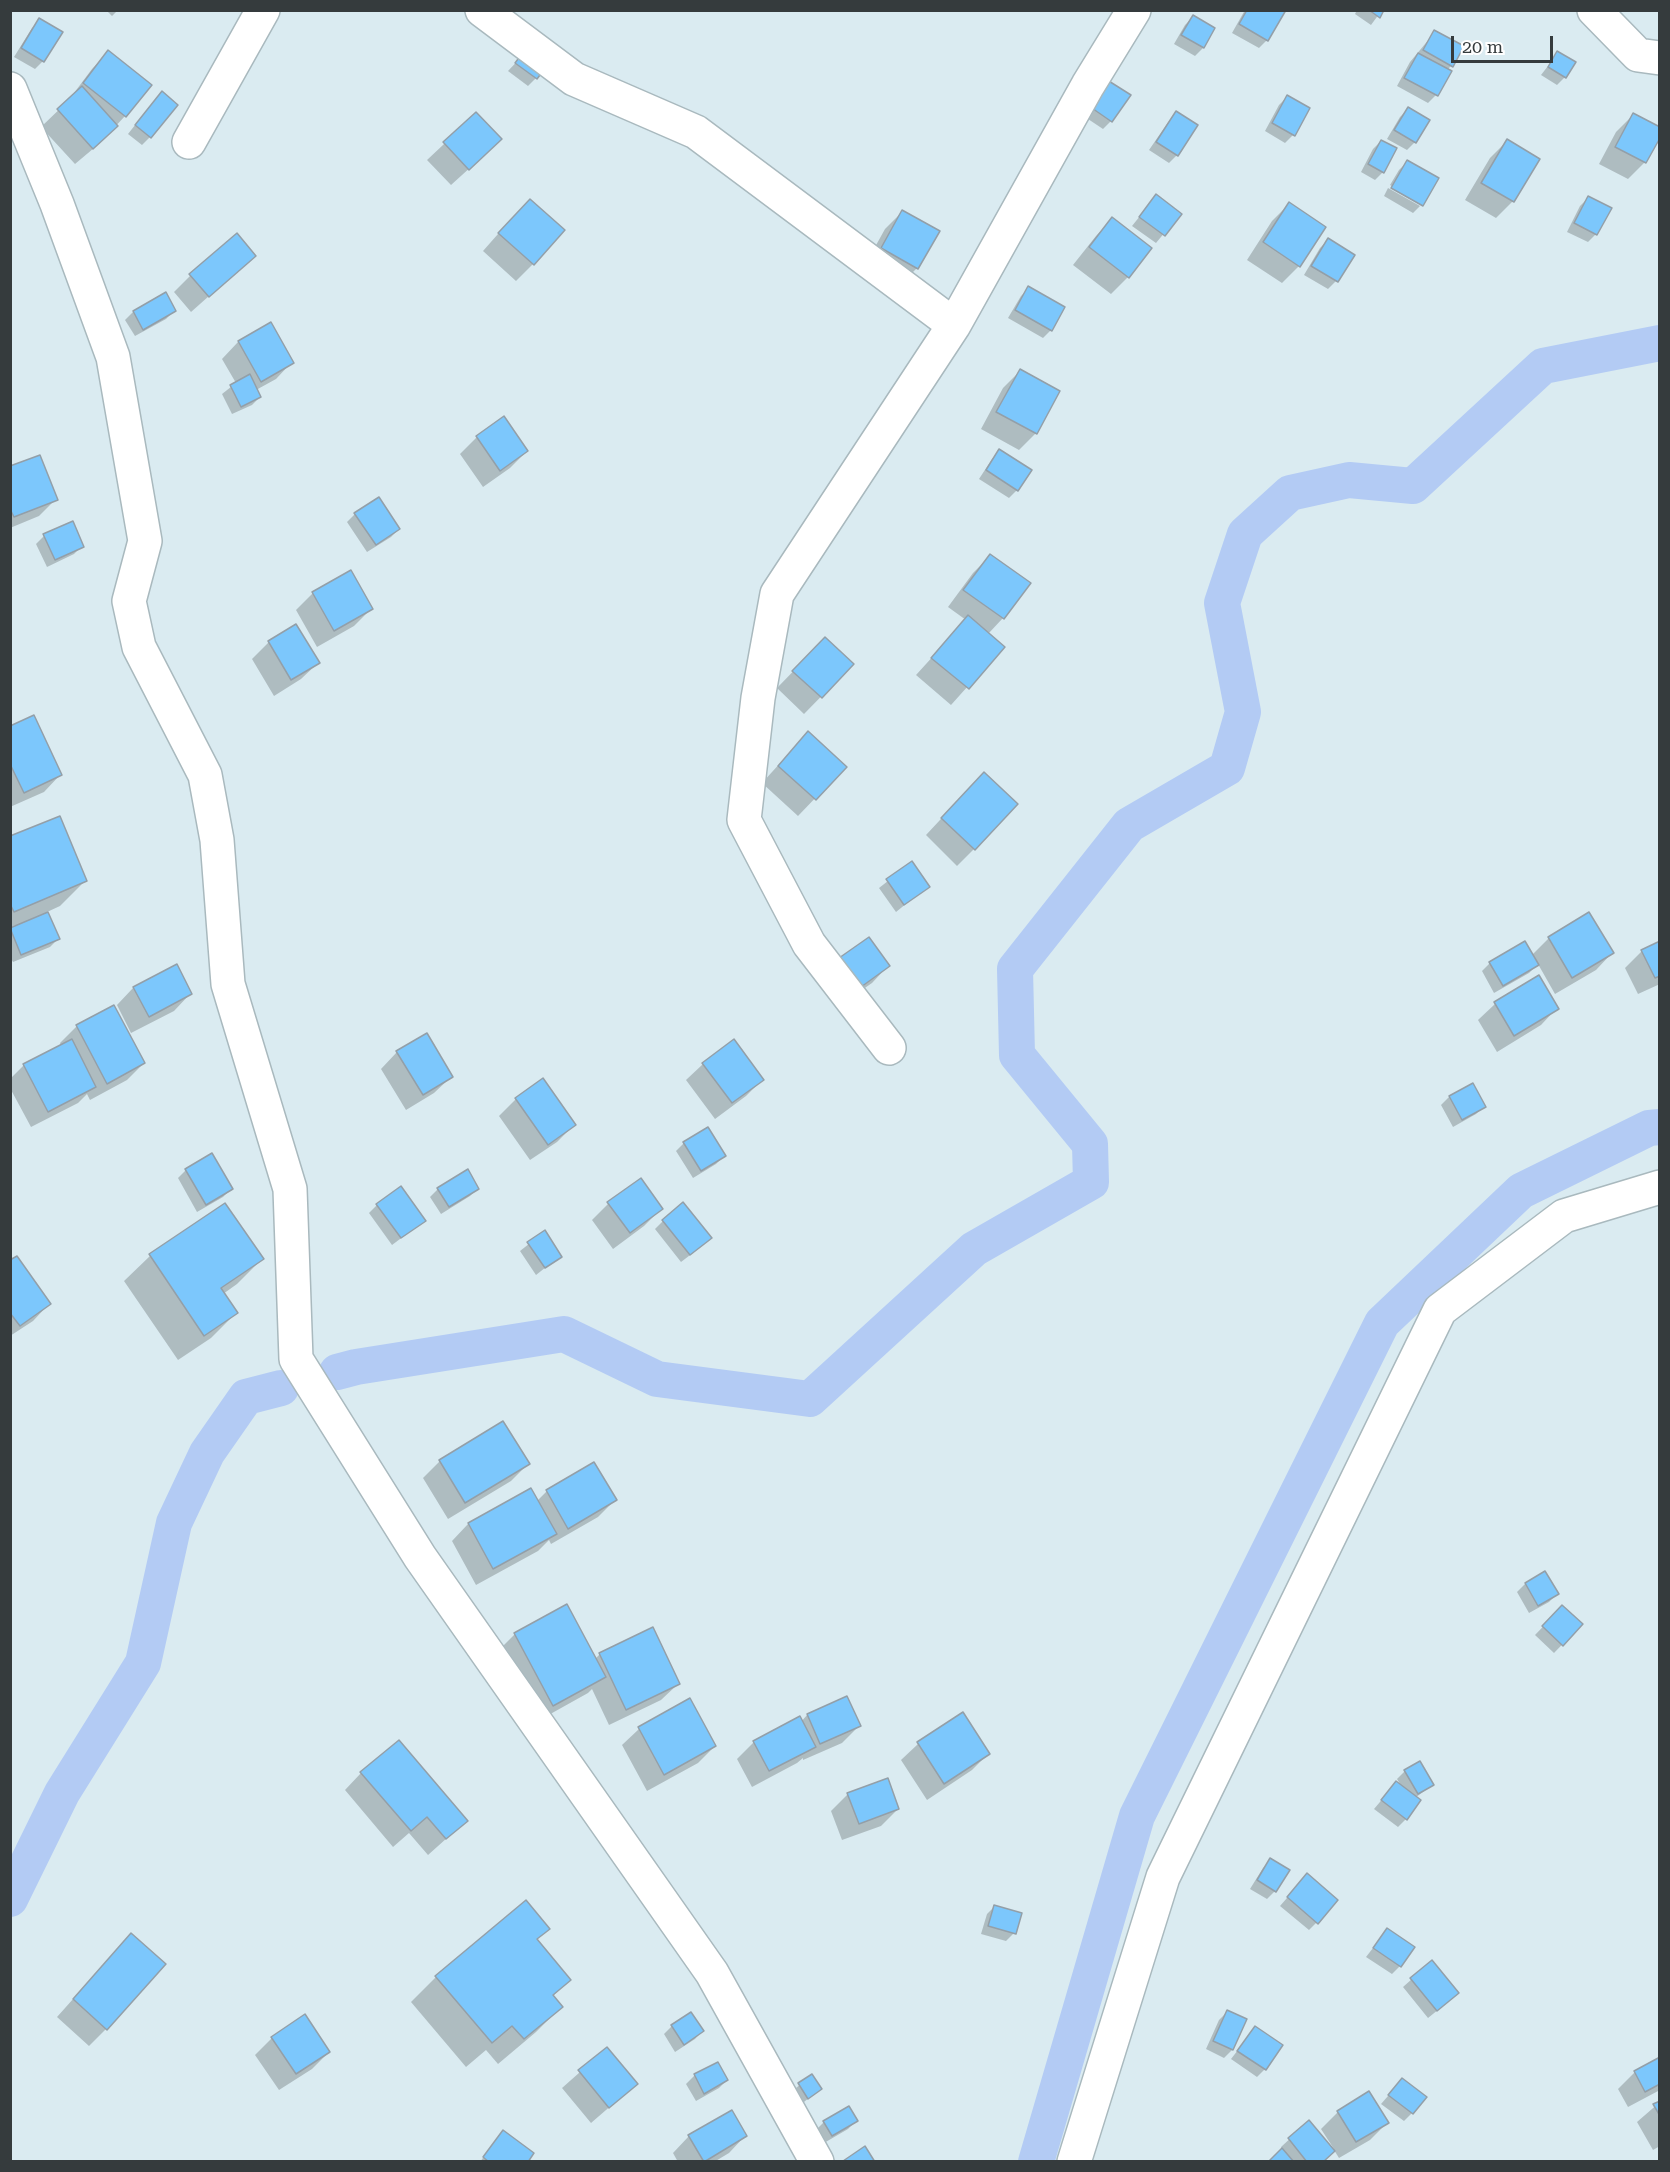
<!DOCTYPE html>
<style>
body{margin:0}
#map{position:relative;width:1670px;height:2172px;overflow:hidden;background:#daebf1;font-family:"Roboto Serif",serif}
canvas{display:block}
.frame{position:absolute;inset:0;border:12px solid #353b3d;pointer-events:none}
.scale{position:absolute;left:1451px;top:36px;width:102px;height:27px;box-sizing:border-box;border:3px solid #353b3d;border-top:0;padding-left:8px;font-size:18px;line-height:21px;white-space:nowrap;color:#353b3d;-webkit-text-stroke:4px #fff;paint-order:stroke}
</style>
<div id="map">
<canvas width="1670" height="2172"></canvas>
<div class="frame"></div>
<div class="scale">20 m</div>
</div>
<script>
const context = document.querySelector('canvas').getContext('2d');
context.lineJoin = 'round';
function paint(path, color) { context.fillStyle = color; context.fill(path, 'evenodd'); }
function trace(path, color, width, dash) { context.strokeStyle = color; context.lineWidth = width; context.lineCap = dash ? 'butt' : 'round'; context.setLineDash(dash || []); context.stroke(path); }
paint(new Path2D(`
 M106 10H118L112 16Z
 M1245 10H1284L1267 40 1259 48 1232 33Z
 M1357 10H1382L1371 25 1355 14Z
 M1193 17 1213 29 1203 48 1195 56 1174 44 1185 25Z
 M40 20 43 61 35 69 14 57 32 28Z
 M1435 32 1451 66 1447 70 1450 72 1436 95 1428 103 1397 86 1410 62Z
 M108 52 125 116 100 143 75 164 41 127 68 101 92 69Z
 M525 53 536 78 528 86 508 71Z
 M1558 53 1565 77 1557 85 1541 75Z
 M1128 96 1111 121 1103 129 1079 113Z
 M1287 97 1293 135 1285 143 1265 131 1279 105Z
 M154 101 150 137 142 145 128 134Z
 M1408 109 1428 121 1415 142 1407 150 1387 139 1400 117Z
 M1177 113V155L1169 163 1149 150 1169 121Z
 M476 114 483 156 451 185 427 160Z
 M1633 115 1645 162 1628 179 1599 164 1616 132Z
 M1381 141 1383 172 1375 180 1361 172 1373 149Z
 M1507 141 1513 201 1496 218 1465 200 1490 158Z
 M1407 162 1421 203 1390 185 1399 170Z
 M1388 188 1420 206 1413 213 1384 196Z
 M1156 196 1180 214 1156 243 1132 226Z
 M1588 198 1596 234 1588 242 1567 232 1580 206Z
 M1289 204 1299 266 1282 283 1247 260 1272 221Z
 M902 212 917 268 900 285 865 265 885 229Z
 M513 217 533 264 516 281 483 251Z
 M1112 219 1150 248 1128 277 1111 294 1073 265 1096 236Z
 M1328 240 1353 255 1336 281 1328 289 1304 275 1320 248Z
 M254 256 191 312 174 292 191 275Z
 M1029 288 1051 330 1043 338 1008 318 1021 296Z
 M174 311 166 319 135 336 125 320 133 312Z
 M270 324 292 362 276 379 256 390 260 397 252 405 232 414 222 394 236 383 222 359 238 342Z
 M1020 371 1036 433 1019 450 981 429 1003 388Z
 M504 418 527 451 510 468 483 487 460 454 477 437Z
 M1000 451 1017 490 1009 498 979 479 992 459Z
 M10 468 56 499 39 516 10 528Z
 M355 514 399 529 391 537 367 552 347 522Z
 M44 536 82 546 74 554 47 567 36 544Z
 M990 556 1003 618 988 634 1003 647 951 705 916 675 966 620 948 607 973 573Z
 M313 593 371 609 354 626 317 647 296 610Z
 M296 626 318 663 301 679 274 696 252 659 268 643Z
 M808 656 852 665 804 714 777 688Z
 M10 728 60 775 44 792 10 807Z
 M792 750 845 767 798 816 762 783Z
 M967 791 974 849 957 866 926 835Z
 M10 838 85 881 60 906 47 912 58 939 50 947 13 962 10 957V930L16 925 10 927Z
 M911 863 928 886 896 912 879 888Z
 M1549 938 1612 953 1596 970 1555 994 1538 964 1529 973 1494 993 1482 971 1490 963 1524 943 1531 956Z
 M869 939 888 966 872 983 843 1003Z
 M1660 943V984L1638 994 1625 968 1642 951Z
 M133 988 190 994 174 1011 131 1033 117 1005Z
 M1495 1004 1557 1008 1541 1025 1497 1052 1478 1020Z
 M114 1007 144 1063 127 1080 90 1100 87 1094 78 1103 31 1127 10 1088V1079L24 1065 61 1046 60 1043 76 1027Z
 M397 1052 451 1077 434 1093 406 1110 381 1069Z
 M703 1064 762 1080 746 1096 715 1119 686 1080Z
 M1472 1085 1484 1106 1476 1114 1453 1127 1441 1105 1449 1097Z
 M516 1099 574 1125 557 1142 530 1160 499 1116Z
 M684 1143 724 1156 716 1164 693 1178 676 1151Z
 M186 1170 231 1189 223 1197 197 1212 178 1178Z
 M478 1188 470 1196 441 1214 430 1197 438 1189Z
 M608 1204 661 1209 644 1226 613 1249 592 1220Z
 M224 1205 262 1259 237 1284 223 1294 236 1313 211 1338 178 1360 124 1281 150 1256Z
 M377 1205 424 1221 392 1245 369 1213Z
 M663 1221 702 1246 681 1262 655 1229Z
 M544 1232 560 1256 536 1275 520 1251Z
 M10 1262 49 1304 33 1321 10 1336Z
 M440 1461 528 1464 511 1481 448 1519 423 1478Z
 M594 1464 615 1500 598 1517 551 1544 549 1540 538 1551 476 1585 452 1541 468 1524 531 1490 537 1501 547 1491Z
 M1545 1573 1557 1594 1549 1602 1529 1613 1517 1592 1525 1584Z
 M1562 1607 1581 1625 1554 1653 1535 1635Z
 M515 1634 595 1659 600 1654 678 1684 661 1700 609 1725 592 1689 588 1693 536 1722 498 1651Z
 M689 1700 715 1746 698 1763 647 1791 622 1745 639 1729Z
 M963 1714 988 1754 972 1770 927 1800 901 1760 918 1744Z
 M807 1715 859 1726 842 1743 803 1760V1758L797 1763 752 1787 737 1759 754 1742 801 1722Z
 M1405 1771 1432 1785 1415 1798 1406 1819 1398 1827 1374 1809 1396 1783 1402 1787 1397 1779Z
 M361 1773 466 1821 428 1855 409 1833 393 1847 345 1790Z
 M848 1794 898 1809 881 1826 842 1840 831 1811Z
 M1271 1860 1288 1870 1275 1891 1267 1899 1250 1889 1263 1868Z
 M1300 1883 1317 1922 1309 1930 1280 1906Z
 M995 1906 1014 1933 1006 1941 981 1934 987 1914Z
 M548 1929 536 1940 569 1980 552 1997 561 2007 536 2032 498 2064 486 2050 466 2067 411 2002 436 1977Z
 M1387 1930 1400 1966 1392 1974 1366 1957Z
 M115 1952 106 2029 89 2046 57 2017Z
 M1431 1962 1449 2001 1428 2018 1403 1987Z
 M1227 2012 1245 2020 1232 2050 1224 2058 1206 2049 1219 2020Z
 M672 2026 702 2031 695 2039 675 2052 664 2034Z
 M1255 2028 1265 2069 1257 2077 1231 2059Z
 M272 2038 329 2052 312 2069 279 2090 255 2055Z
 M606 2049 636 2084 591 2123 562 2088Z
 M1660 2059V2090L1628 2107 1618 2089 1635 2072Z
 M718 2064 727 2080 719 2088 696 2101 686 2084 694 2076Z
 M811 2076 820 2089 799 2106 791 2092Z
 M1402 2080 1412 2113 1404 2121 1381 2104Z
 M1660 2102V2146L1653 2150 1637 2122Z
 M1338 2112 1387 2123 1370 2140 1339 2158 1334 2150 1323 2162H1270L1282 2149 1281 2147 1308 2122 1332 2150 1334 2149 1321 2129Z
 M856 2121 848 2129 824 2143 816 2130 824 2122Z
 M503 2132 526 2162H480L496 2140Z
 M689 2136H745L729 2153 714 2162H678L673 2153Z`), '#0003');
trace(new Path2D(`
 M337 1372 356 1367 564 1334 657 1379 810 1399 974 1249 1091 1182 1090 1144 1017 1055 1015 969 1129 825 1227 768 1243 712 1222 603 1245 534 1290 493 1349 480 1413 486 1543 366 1660 343
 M10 1899 62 1793 143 1663 174 1523 207 1453 246 1397 281 1388
 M1036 2162 1137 1816 1382 1323 1521 1191 1649 1128 1660 1127`), '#b3cbf4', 36);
const building = new Path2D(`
 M1247 10H1286L1268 41 1239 24Z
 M1369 10H1384L1380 18Z
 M1193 15 1215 28 1204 48 1181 35Z
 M39 18 63 32 44 62 21 48Z
 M1434 30 1464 46 1453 67 1423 50Z
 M108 50 152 85 126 117 83 83Z
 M524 51 546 67 537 79 515 63Z
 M1557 51 1576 62 1566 78 1548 67Z
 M1418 53 1452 71 1438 96 1404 78Z
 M1104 78 1131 95 1112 122 1086 104Z
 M82 86 118 126 93 149 57 109Z
 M162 91 178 105 151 138 135 125Z
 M1287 95 1310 108 1295 136 1272 123Z
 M1408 107 1430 120 1416 143 1394 130Z
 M1176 111 1198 125 1178 156 1156 142Z
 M476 112 502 139 469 170 443 142Z
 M1633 113 1660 127V138L1646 163 1615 147Z
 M1507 139 1540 159 1514 202 1481 183Z
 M1381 140 1397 148 1384 173 1368 164Z
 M1407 160 1439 178 1423 206 1391 188Z
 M1156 194 1182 214 1165 236 1139 217Z
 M1588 196 1612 208 1597 235 1574 223Z
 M530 199 565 230 534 265 498 233Z
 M1289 202 1326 227 1300 267 1263 242Z
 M902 210 940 231 918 269 881 248Z
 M1112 217 1152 248 1129 278 1089 247Z
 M237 233 256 256 209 297 189 274Z
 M1328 238 1355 255 1338 282 1311 266Z
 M1028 286 1065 307 1052 331 1015 310Z
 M166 292 176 311 143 330 133 311Z
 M271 322 294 363 261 382 238 341Z
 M1020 369 1060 391 1037 434 996 412Z
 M250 374 261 397 241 407 230 385Z
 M504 416 528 451 500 471 476 436Z
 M999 449 1032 470 1018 491 986 470Z
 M40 455 58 500 14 517 10 509V466Z
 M379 497 400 529 376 545 354 513Z
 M73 521 84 547 55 560 43 534Z
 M990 554 1031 583 1004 619 963 590Z
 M351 570 373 609 334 631 312 592Z
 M968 615 1005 647 969 689 931 658Z
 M296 624 320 663 291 680 268 641Z
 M825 637 854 664 822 698 792 671Z
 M34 715 62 775 24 793 10 764V726Z
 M808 731 847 767 816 800 778 766Z
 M984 772 1018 804 975 850 941 818Z
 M60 816 87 881 14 912 10 904V836Z
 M912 861 930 887 904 905 886 879Z
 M48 912 60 939 21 955 10 928Z
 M1589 912 1614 953 1572 978 1548 937Z
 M869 937 890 966 861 987 839 958Z
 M1525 941 1539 965 1503 986 1489 962Z
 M1660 941V976L1655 978 1641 950Z
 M177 964 192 994 149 1017 133 987Z
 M1539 975 1559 1009 1514 1036 1494 1002Z
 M114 1005 145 1063 107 1084 76 1025Z
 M427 1033 453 1077 423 1095 396 1051Z
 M72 1039 96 1087 48 1112 23 1064Z
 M734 1039 764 1080 732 1103 702 1063Z
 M543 1078 576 1125 548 1145 515 1098Z
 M1473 1083 1486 1107 1462 1120 1449 1096Z
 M708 1127 726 1156 701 1171 683 1142Z
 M212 1153 233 1189 206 1205 185 1169Z
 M468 1169 479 1189 449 1207 437 1188Z
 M641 1178 663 1209 630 1233 607 1202Z
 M401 1186 426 1221 401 1238 376 1204Z
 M683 1202 712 1238 690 1255 662 1220Z
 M225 1203 264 1259 221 1288 238 1313 204 1336 149 1254Z
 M545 1230 562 1257 545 1268 527 1242Z
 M17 1256 51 1304 20 1326 10 1313V1260Z
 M503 1421 530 1464 465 1503 439 1460Z
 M594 1462 617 1500 568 1529 546 1490Z
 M531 1488 557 1534 493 1569 468 1523Z
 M1545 1571 1559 1594 1538 1606 1525 1583Z
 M567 1604 606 1677 553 1706 514 1633Z
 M1562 1605 1583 1624 1563 1646 1542 1626Z
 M653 1627 680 1684 626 1710 599 1653Z
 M847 1696 861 1726 820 1744 807 1714Z
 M690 1698 716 1746 664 1775 638 1727Z
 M963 1712 990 1754 944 1784 917 1742Z
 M800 1716 816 1747 769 1771 753 1741Z
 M399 1740 468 1821 446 1839 427 1817 411 1831 360 1772Z
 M1420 1761 1434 1785 1418 1794 1404 1770Z
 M888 1778 899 1809 859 1824 847 1793Z
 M1396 1781 1421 1800 1407 1820 1381 1800Z
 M1270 1858 1290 1870 1276 1892 1257 1880Z
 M1307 1873 1338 1900 1318 1924 1287 1897Z
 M526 1900 550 1929 537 1939 571 1980 553 1995 563 2007 524 2039 512 2026 492 2043 435 1976Z
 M994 1905 1022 1913 1016 1934 988 1926Z
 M1387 1928 1415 1947 1401 1967 1373 1948Z
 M131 1933 166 1964 107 2030 73 1999Z
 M1432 1960 1459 1993 1437 2011 1410 1978Z
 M1227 2010 1247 2019 1233 2050 1213 2041Z
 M691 2012 704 2031 684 2045 671 2025Z
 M305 2014 330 2052 296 2074 271 2037Z
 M1255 2026 1283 2045 1266 2070 1237 2051Z
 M607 2047 638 2084 609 2108 578 2070Z
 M1660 2057V2084L1645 2092 1634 2071Z
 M718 2062 728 2080 704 2094 694 2074Z
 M812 2074 822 2089 808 2099 798 2083Z
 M1402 2078 1427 2097 1413 2114 1388 2095Z
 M1369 2091 1389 2123 1356 2142 1337 2111Z
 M1660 2101V2116L1653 2104Z
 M849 2106 858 2121 832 2136 823 2121Z
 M732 2110 747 2136 704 2162 688 2135Z
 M1309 2120 1335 2151 1323 2162H1307L1288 2138Z
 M503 2130 534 2153 528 2162H489L483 2157Z
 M865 2146 875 2162 843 2161Z
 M1282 2148 1294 2162H1268Z`);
paint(building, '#7cc7fc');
trace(building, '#939fa8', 1.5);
const minor = new Path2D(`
 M482 10 574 79 696 132 954 325
 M1594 10 1638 55 1660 58
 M10 89 57 204 113 357 145 541 129 601 139 647 205 775 217 840 228 984 290 1189 296 1359 420 1557 712 1973 817 2162
 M189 142 263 10
 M889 1048 809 944 744 820 758 698 777 594 954 325 1088 85 1134 10
 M1074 2162 1163 1877 1440 1310 1564 1216 1660 1187`);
trace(minor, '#a9b9be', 36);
trace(minor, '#fff', 33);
</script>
